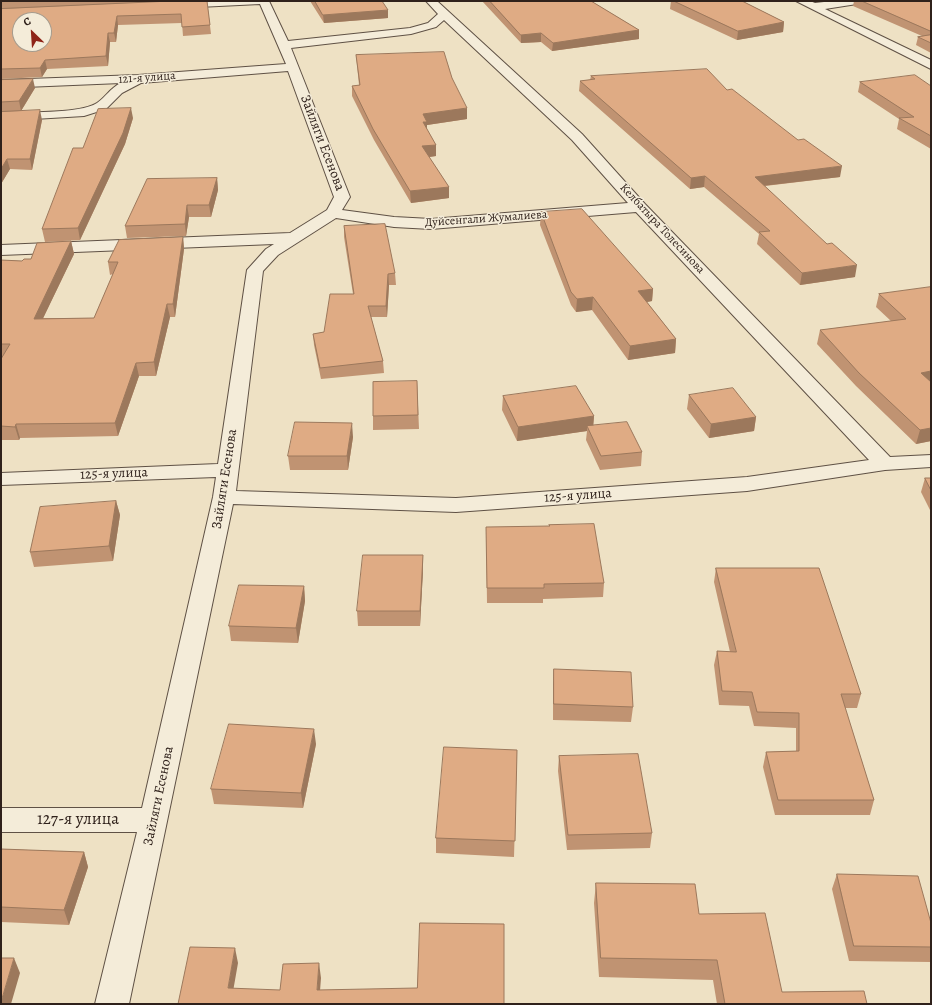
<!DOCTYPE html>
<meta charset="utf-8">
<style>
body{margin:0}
#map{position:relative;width:932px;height:1005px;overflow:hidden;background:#eee1c4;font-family:Alegreya,serif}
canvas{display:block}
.frame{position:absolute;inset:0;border:2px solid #2f211b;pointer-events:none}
.north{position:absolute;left:12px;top:12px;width:40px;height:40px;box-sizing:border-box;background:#f4ecd9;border:1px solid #a59b8d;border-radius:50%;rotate:335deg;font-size:11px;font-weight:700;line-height:16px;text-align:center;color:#2f211b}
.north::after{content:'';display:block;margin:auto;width:14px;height:18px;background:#8f2418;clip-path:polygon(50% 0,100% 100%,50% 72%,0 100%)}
</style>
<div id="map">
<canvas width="932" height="1005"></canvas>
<div class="frame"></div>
<div class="north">С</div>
</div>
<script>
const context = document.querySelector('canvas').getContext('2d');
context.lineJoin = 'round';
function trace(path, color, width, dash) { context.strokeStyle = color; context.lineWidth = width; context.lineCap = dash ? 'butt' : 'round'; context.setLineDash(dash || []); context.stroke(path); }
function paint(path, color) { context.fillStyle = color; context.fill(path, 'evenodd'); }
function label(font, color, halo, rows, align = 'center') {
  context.font = font + ' Alegreya,serif'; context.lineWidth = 3; context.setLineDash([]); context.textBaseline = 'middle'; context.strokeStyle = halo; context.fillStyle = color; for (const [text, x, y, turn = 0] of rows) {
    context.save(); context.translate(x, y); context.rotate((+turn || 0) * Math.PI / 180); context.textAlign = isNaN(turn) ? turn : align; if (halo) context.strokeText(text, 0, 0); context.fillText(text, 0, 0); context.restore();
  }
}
const minor = new Path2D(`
 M269 1 288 41 410 28 428 23 438 14 426 1H437L582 134 645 204 890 457 931 455V467L885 470 747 491 456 512 233 504 129 1004H95L137 832H1V808H142L213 497 216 477 1 485V473L218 464 247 270 266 249 274 244 1 255V245L290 233 327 210 334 197 288 71 141 83 122 93 106 109 84 116 1 121V113C23 112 80 114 97 103 106 97 110 88 121 83L1 88V80L138 75 286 64 260 4 178 8 173 5C178 0 256 1 269 1ZM444 20 572 140 628 203 431 219 394 217 342 210 350 197 291 48 411 34 436 27ZM636 212 869 460 747 477 456 498 236 491 263 271 278 255 336 218 394 227 431 229Z
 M796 1H810L815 3 833 1H862L857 4 825 9 931 60V69Z`);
trace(minor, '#5f5145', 2);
paint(minor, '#f4ecd9');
paint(new Path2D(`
 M1 1H207L211 34 183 36 182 23 118 25 116 42H110L108 66 47 69 42 77 1 79Z
 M310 1H382L388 18 324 23Z
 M482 1H591L639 30V39L552 51 541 42 521 43Z
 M671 1H742L784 22 783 32 737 40 670 9Z
 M854 1H931V53L916 45 918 37 922 36 853 6Z
 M356 55 452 78 467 119 427 125V130L436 145V156L429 157 449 187V198L411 203 374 140 352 96V86L359 85Z
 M591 76 727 90 840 177 765 186 855 277 800 285 757 244 759 234 704 187 690 189 579 91 580 81 590 80Z
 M1 80 35 88 21 111 42 120 32 170 10 169 1 184Z
 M860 82 931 86V149L897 129 899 119 858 92Z
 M133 118 125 144 80 240 45 242 42 229 83 148Z
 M217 178 218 190 211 217H189L186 236 127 238 125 226Z
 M541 212 653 289 652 301 647 302 676 339 675 353 628 360 592 310 576 312 571 305 540 225Z
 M344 226 395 273 396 285H389L387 317H371L383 361 384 373 321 379 314 345 313 334 324 332 353 294 344 237Z
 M183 237 184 249 175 317H170L156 376H139L118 436 20 438 19 440H1V359L2 357H1V260L22 261 31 259 71 241 74 254 43 318H94L113 274 110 275 108 262Z
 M931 287V441L916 444 856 386 817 344 820 330 891 321 876 307 879 294Z
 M417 381 419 429 373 430V416Z
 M689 395 756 417 754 431 709 438 687 409Z
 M503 396 594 416 593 425 642 452 641 466 600 470 586 440 587 431 517 441 502 410Z
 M353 437 348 470H290L288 456Z
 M925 478H931V512L921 492Z
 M116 501 120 515 113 561 34 567 30 552Z
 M486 527 604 583 603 597 543 599V603H487Z
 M423 555V570L420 626H358L357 611Z
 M716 568 861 694 857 708H845L874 800 870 815H775L763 767 766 752 796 751V728L754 726 749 706 719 705 714 665 717 651 730 652 714 582Z
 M304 586 305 601 298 643 231 641 229 626Z
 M554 669 633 707 631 722 553 720V685Z
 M316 744 303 808 214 804 211 789Z
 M517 750 514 857 436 853V838Z
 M559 756 652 833 650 848 567 850 558 771Z
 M1 849 84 852 88 867 69 925 1 922Z
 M837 874 931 923V962L849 961 832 889Z
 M596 883 699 914 782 992 867 1004H717L713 980 599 977 594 903Z`), '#c09372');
paint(new Path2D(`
 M388 10V18L324 23 323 15Z
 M117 16 118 25 116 42 114 33Z
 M784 22 783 32 737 40 738 31Z
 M639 30V39L552 51 553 43Z
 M108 33 110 42 108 66 106 56Z
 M541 33V42L521 43V35Z
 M45 60 47 69 42 77 40 68Z
 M33 79 35 88 21 111 19 101Z
 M131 108 133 118 125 144 80 240 78 228Z
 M467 108V119L427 125V133H423V114Z
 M40 110 42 120 32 170 30 159Z
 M436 145V156L422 158V146Z
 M7 159 10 169 1 184V169Z
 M842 166 840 177 753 187 755 177Z
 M705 176 704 187 690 189 691 178Z
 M217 178 218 190 211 217 209 205Z
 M449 187V198L411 203 410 191Z
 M187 205 189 217 186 236 185 224Z
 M183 237 184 249 175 317 173 304Z
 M71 241 74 254 37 331 34 319Z
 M857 265 855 277 800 285 802 273Z
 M388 274 389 285 387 317 386 306Z
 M653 289 652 301 636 304 638 291Z
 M593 297 592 310 576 312 577 299Z
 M167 304 170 317 156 376 154 362Z
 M676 339 675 353 628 360 630 346Z
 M136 363 139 376 118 436 115 423Z
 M931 371V384L921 373Z
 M594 416 593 430 587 426V431L517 441 518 427Z
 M756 417 754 431 709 438 711 424Z
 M352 423 353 437 348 470 347 456Z
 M16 424 20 438 19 440 15 427Z
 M931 428V441L916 444 920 430Z
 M116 501 120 515 113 561 109 546Z
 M423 555V570L420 626V611Z
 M304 586 305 601 298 643 296 628Z
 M314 729 316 744 303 808 301 793Z
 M84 852 88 867 69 925 64 910Z
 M235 948 238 963 231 1003 228 988Z
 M14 958 20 973 11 1004H1V1002Z
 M319 963 321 978 319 1004 317 990Z`), '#9c785c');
const building = new Path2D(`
 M172 1H207L210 25 182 27 181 14 117 16 114 33H108L106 56 45 60 40 68 1 69V9ZM20 20H44V44H20Z
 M315 1H382L388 10 323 15Z
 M490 1H591L639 30 553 43 541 33 521 35Z
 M674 1H742L784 22 738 31Z
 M862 1H931V31Z
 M931 35V43L918 37Z
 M444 52 452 78 467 108 423 114 427 122H423L436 145 422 146 449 187 410 191 373 129 352 86 360 85 356 55Z
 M707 69 727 90 732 89 798 140 804 139 842 166 755 177 827 244 832 243 857 265 802 273 759 232 770 231 705 176 691 178 580 81 595 79 591 76Z
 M915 75 931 86V136L899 118 914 117 860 82Z
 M33 79 19 101 1 102V80Z
 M131 108 123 133 78 228 42 229 73 148H83L98 109Z
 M40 110 30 159H7L1 169V112Z
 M217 178 209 205H187L185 224 125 226 147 179Z
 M582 209 653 289 638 291 676 339 630 346 593 297 577 299 571 292 541 212Z
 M385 224 395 273 388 274 386 306H368L383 361 320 368 313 334 324 332 330 294H354L344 226Z
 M183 237 173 304H167L154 362 136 363 115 423 16 424 15 427 1 426V359L10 344H1V260L22 261 24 259H31L37 243 71 241 34 319 94 318 118 262H108L119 240Z
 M931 287V371L921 373 931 382V428L920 430 859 373 820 330 906 319 879 294Z
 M417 381 418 415 373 416V382Z
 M576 386 594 416 518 427 503 396Z
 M733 388 756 417 711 424 689 395Z
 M295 422 352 423 347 456H288Z
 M627 422 642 452 601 456 587 426Z
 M925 478H931V490Z
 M116 501 109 546 30 552 40 507Z
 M594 524 604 583 544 584V588H487L486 527 550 526 549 525Z
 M363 555H423L420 611H357Z
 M716 568H819L861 694H841L874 800H778L766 752 799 751V713L757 712 752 692 722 691 717 651 736 652Z
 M239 585 304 586 296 628 229 626Z
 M554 669 631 672 633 707 554 704Z
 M229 724 314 729 301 793 211 789Z
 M444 747 517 750 515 841 436 838Z
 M638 754 652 833 568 835 559 756Z
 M1 849 84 852 64 910 1 907Z
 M837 874 918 876 931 923V947L854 946Z
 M596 883 695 884 699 914 765 913 782 992 864 991 867 1004H725L717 960 601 958Z
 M420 923 504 924V1004H178L190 947 235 948 228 988 280 990 283 964 319 963 317 990 417 988Z
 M1 958H14L1 1002Z`);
paint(building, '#dfab84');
trace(building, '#9c785c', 1);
label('12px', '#2f211b', '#f4ecd9', [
 ["121-я улица",147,78,-4],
 ["Дуйсенгали Жумалиева",486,219,-4],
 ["Келбатыра Толесинова",662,229,47]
]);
label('14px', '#2f211b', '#f4ecd9', [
 ["Зайляги Есенова",322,143,69],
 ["125-я улица",114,474,-2],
 ["Зайляги Есенова",225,479,-81],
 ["125-я улица",578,496,-4],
 ["Зайляги Есенова",159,796,-78]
]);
label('17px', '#2f211b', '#f4ecd9', [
 ["127-я улица",78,820]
]);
</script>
